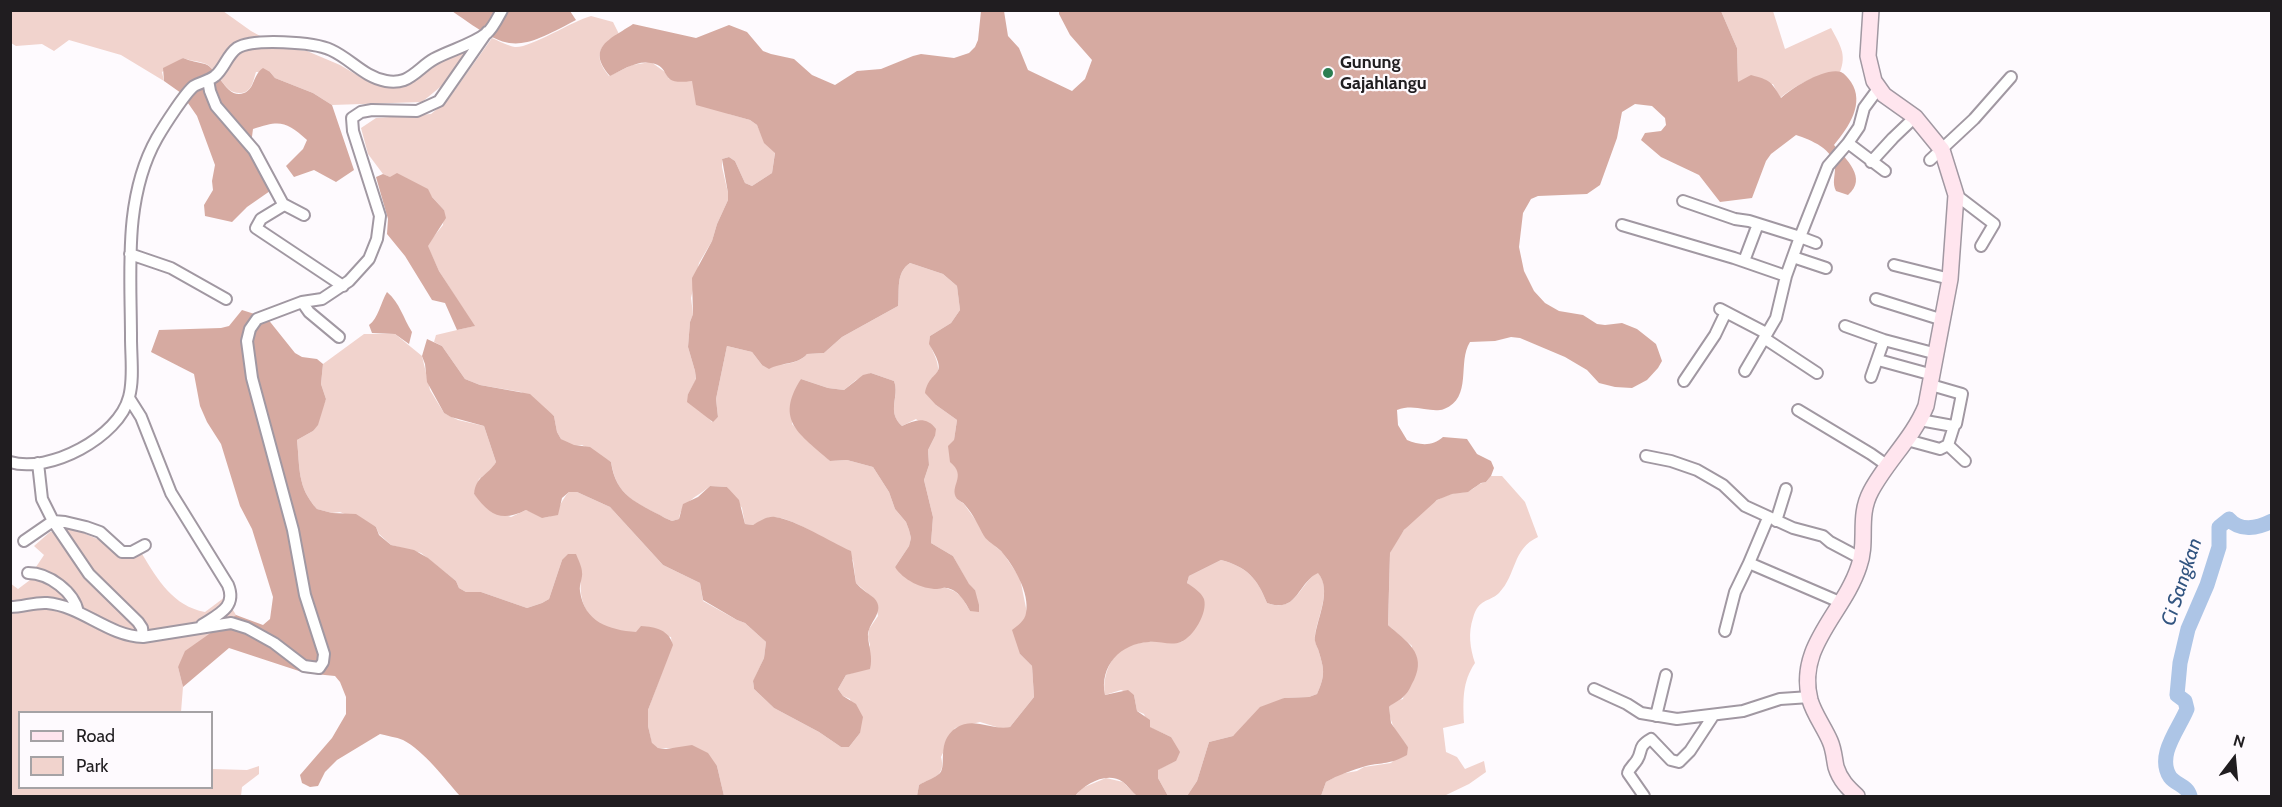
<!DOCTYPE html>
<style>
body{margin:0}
#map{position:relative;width:2282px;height:807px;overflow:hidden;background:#fefafe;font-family:Cabin,sans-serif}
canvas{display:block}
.frame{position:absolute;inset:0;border:12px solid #201d20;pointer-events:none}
.legend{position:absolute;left:18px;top:711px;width:195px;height:78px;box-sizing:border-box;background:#fefafe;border:2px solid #a5a2a5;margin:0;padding:8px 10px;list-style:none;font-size:18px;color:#201d20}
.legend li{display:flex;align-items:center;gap:12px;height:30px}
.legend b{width:30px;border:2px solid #a5a2a5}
.north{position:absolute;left:2204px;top:729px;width:60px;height:60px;-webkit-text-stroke:4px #fefafe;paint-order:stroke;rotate:16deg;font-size:16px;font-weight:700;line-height:24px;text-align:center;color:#201d20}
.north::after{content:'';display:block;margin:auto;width:21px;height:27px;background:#201d20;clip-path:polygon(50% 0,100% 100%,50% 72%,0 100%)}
</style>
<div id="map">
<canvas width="2282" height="807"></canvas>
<div class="frame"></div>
<ul class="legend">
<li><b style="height:8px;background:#ffe5ee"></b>Road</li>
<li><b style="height:16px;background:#f1d3cd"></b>Park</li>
</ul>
<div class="north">N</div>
</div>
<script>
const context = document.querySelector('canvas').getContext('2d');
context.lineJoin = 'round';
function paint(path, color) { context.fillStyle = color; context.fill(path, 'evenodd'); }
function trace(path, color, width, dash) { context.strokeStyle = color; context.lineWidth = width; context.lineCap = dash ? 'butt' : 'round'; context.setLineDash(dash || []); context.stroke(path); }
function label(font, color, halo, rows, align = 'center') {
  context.font = font + ' Cabin,sans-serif'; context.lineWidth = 4.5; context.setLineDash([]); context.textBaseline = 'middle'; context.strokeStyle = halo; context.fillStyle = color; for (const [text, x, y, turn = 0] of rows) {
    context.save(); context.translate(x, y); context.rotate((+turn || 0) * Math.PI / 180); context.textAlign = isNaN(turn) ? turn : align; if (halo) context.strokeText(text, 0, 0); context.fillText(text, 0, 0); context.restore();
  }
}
paint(new Path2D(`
 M10 11H223L251 31 282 48 307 51 340 65 367 81 384 86 413 80 447 56 463 52 467 54 456 74 422 102 332 105 313 93 275 78 270 72H256C253 81 252 92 241 93 224 95 219 70 206 64 199 61 190 61 183 58L162 72 164 81 121 55 69 40 54 51 42 44 16 46 11 43Z
 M1721 11H1773L1785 49 1831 28C1840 45 1847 54 1840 72 1820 71 1795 86 1780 98L1773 84 1738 82 1737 48Z
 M591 16 613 22 619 34C598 46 593 56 609 76L632 65 651 62 665 72 669 79 692 81 729 114 750 120 757 125 765 143 775 152 772 173 752 186 745 183 735 161 729 157 722 159V167L728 193V200L717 224 712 241 699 263 691 298 693 314 690 322 688 347 695 371 696 380 688 394 712 422 718 417 716 399 727 346 752 352 762 365C776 365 797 366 807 354L824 353 842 337 898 306C900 291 895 273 910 263L943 274 957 286 960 310 951 323 930 336C928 350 940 357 938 374L932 379 936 405 957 420 954 440 956 467 959 475 955 491 957 499 964 504 982 529 985 537 1003 553 1020 578 1027 613 1024 620 1020 654 1032 666 1034 697 1010 727 1003 729 980 722 955 728 941 757C946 776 934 777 919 785L917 796H724L717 766 675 748H658L652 744 648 726V710L672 645 671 637C655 635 614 633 601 625 582 614 578 592 582 572L562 560 549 599 542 603 527 608 481 592H466L459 588 456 581 421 553 391 545 379 534 376 527 340 512 332 513 317 509C297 487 300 468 297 440L313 431 326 399 321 384 323 364 364 334H395L422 356 430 390 444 413 458 420 484 426 496 462 492 469 479 479 474 494 488 509 511 517 526 510C532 512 535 514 540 516 556 523 560 500 569 492H577L610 507 663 565 700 583 703 601 737 620 745 623 766 642 764 658 753 682 754 689 774 708 819 732 841 747H849L860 733 850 699 843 696 838 689 846 675 861 670 870 645 868 637 869 629 878 616 875 600 856 583 853 560C834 546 798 519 774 517 767 516 759 522 753 525L745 524 742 508 727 487 710 486C699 496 681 502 679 519L672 521 665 518C636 502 617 498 611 462L582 445 574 446 561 439 557 432 554 416 521 392 480 385 465 379 442 346 434 342 436 335 474 326 439 271 427 245 443 225 444 210 432 197 383 174 368 154 361 128 376 118 431 114 447 101 492 38C499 41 508 46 515 47 531 48 572 21 591 16ZM871 373 894 381C900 398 886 411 902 426L916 419 935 436 928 450 929 465 924 480 933 517 931 543 953 556 969 585 975 590 970 611 961 596 954 591 946 588H931L895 567 909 546 911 538 909 530 906 522 895 509 889 492 873 467 847 460 830 461 792 424 801 379 828 388 844 390 856 380Z
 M1491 476H1502L1525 502 1538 537C1512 549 1517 574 1499 593 1488 603 1479 598 1473 618 1468 633 1470 648 1475 663 1462 682 1463 701 1464 723L1443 728 1446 752 1457 757 1465 769 1484 761 1486 772 1469 784 1444 796H1321L1326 782 1340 774 1357 771 1364 767 1391 763 1408 747C1398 735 1389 724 1389 707L1395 701 1403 699 1412 646 1388 625 1390 553C1401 529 1426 502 1451 494 1457 492 1464 493 1469 491 1476 488 1478 483 1486 482Z
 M69 527 107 543 126 559 142 554C158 580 173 606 205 612L225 597 236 615 218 627 178 667 183 687 181 712H20V788H212V769L247 770 259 766V774L242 787 241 796H11L10 583 18 589 34 577 36 567 44 555 34 546 50 532Z
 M1221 560C1247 567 1257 578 1267 603 1296 614 1299 584 1318 572 1332 590 1318 615 1315 635 1314 640 1316 644 1318 649 1324 669 1326 674 1317 694L1309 697 1284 698 1233 736 1209 742 1197 781 1187 796H1168L1158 778 1157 770 1176 761 1171 737 1149 727 1144 714 1137 711 1134 695 1121 690 1105 695C1102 679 1109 659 1122 649 1127 645 1139 643 1145 642 1157 640 1170 644 1182 642L1199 593 1187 583 1189 576Z
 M1106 778 1123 782 1137 796H1075L1082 788Z`), '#f1d3cd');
paint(new Path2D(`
 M452 11H570L576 20C513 54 509 51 452 11Z
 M981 11H1004L1008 36 1019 48 1028 70 1072 91 1085 79 1092 60 1070 35 1059 14V11H1721L1737 48 1738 82 1751 75C1770 80 1771 81 1781 98 1792 88 1825 67 1841 72 1845 74 1848 78 1851 82 1865 103 1849 127 1834 145 1846 159 1868 178 1848 195L1836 191C1832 183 1835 177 1835 168 1834 149 1811 140 1796 135L1771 154 1766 161 1752 198 1720 202 1699 175 1661 157 1641 140 1645 133 1661 131 1666 125 1665 118 1652 106 1635 104 1622 112 1617 138 1600 185 1587 194 1538 196 1531 199 1523 213 1519 247 1524 271 1534 291 1545 303 1559 311 1583 315 1597 324 1605 325 1622 323 1637 329 1656 344 1662 361 1658 368 1647 380 1632 388 1615 387 1599 383 1587 370 1565 357 1520 338 1511 337 1495 341 1470 342C1457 362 1473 398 1444 409 1431 414 1416 403 1397 410L1398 425 1407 440C1419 445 1432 447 1443 437L1467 439 1477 454 1491 461 1494 468 1491 476 1486 482 1481 483 1468 492 1452 494 1437 500 1404 530 1390 553 1388 625C1406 641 1427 653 1414 680 1411 685 1409 692 1404 696 1400 701 1394 702 1389 707L1391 723 1408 747 1407 755C1388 765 1384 762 1366 766 1352 770 1338 775 1326 782L1321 796H1187L1197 781 1209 742 1233 736 1260 707 1284 698 1309 697 1317 694C1326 674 1324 669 1318 649 1316 645 1314 640 1315 636 1318 616 1332 590 1318 573 1297 583 1298 614 1267 603 1257 578 1247 567 1221 560L1189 576 1187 583C1193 587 1201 592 1204 599 1208 613 1193 637 1181 642 1171 646 1159 641 1149 642 1121 643 1099 666 1105 695L1128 690 1134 695 1137 711 1150 720V727L1171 737 1180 752 1176 761 1158 770V778L1168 796H1137C1132 792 1128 786 1123 782 1107 771 1085 784 1075 796H917L919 785C925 781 935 778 940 773 947 766 936 741 956 728 974 716 992 731 1010 727L1034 697 1032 666 1020 654 1012 630C1017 626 1025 621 1026 613 1030 593 1014 566 1001 551 996 546 987 541 984 536 978 525 973 514 965 505 963 502 959 501 957 499 948 486 968 477 950 462L948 446 954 440 957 420 936 405 925 393C930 367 951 380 929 344L930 336 951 323 960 310 957 286 943 274 910 263C895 273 900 291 898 306L842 337 824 353 807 354C798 365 782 362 769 369L762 365 752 352 727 346 716 399 718 417 713 422 687 402 688 394 696 379 695 371 688 347 690 322 693 314 692 278 712 241 717 224 728 200V193L722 159 729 157 735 161 745 183 752 186 772 173 775 153 764 143 757 125 750 120 696 105 692 81C656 86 674 67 651 63 637 60 622 70 610 76 585 47 611 39 633 24L696 38 729 25 747 32 763 51 771 54 794 59 812 75 835 85 857 71 881 69 913 56 921 54 954 58 969 53 975 47 978 40Z
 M183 58C190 61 198 62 205 64 219 69 226 100 244 93 255 89 253 74 263 68L270 72 275 78 313 93 332 105 354 170 336 182 314 170 294 177 286 166 303 149 307 140C286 121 280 120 253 129L250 152 270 191 247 207 232 222 205 216 204 205 213 190 212 181 215 165 197 116 181 93 164 81 163 68Z
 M397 173 428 189 432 197 444 210 446 218 428 246 439 271 475 326 457 330 445 303 432 300 405 256 387 234 388 219 376 177 383 174 390 177Z
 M387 292C400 303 403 318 412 332L409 344 395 334 372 333 369 325C378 319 381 302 387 292Z
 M242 310 267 318 295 353 302 357 317 359 323 364 321 384 326 399 318 425 313 431 297 440C300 468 297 487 317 509L332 513 356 514 376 527 379 535 391 545 414 550 428 558 456 581 459 588 466 592H481L527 608 542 603 549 599 562 560 568 554H576C578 559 582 567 582 572 583 578 579 584 580 591 584 622 609 630 636 632L641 626C656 627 669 630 673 645L648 710V726L652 743 658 748 666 749 692 745 708 753 717 766 724 796H460C445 779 424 751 403 740 396 737 387 736 380 734L337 760 325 772 318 786 310 787 302 783 300 775 332 738 346 714V697L340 682 335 676 305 673 229 648 183 687 178 667 185 651 236 615 263 625 270 619 273 597 252 529 240 506 221 444 207 422 200 406 194 374 151 352 159 330 221 328 229 326Z
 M427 339 442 346 465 379 480 385 530 394 554 416 557 432 561 439 574 445 590 447 611 462C616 497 637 502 665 518L672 521 679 519 683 504 698 497 710 486 727 487 739 500 745 524 753 525C760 521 767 516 775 517 797 520 830 542 851 551L856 583C861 589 868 593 874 598 887 612 867 622 868 637 869 648 873 657 870 669L846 675 838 689 843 696 856 704 863 717 860 733 849 747H841L819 732 774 708 754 689 753 681 764 658 766 642 745 623 737 620 703 600 700 583 663 565 610 507 577 492H569L562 498 558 515 542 518 526 510C502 522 490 516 474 494 476 475 488 476 496 462L484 426 451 417 444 413 427 382 425 364 422 356Z
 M871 373 894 381C900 397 886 411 902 426 915 420 926 416 936 429L935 436 928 450 929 465 924 480 933 517 931 543 953 556 969 584 975 590 979 605V612L970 611C965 602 958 589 946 588 943 587 940 589 937 589 922 589 903 580 895 567L909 546 911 538 909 530 906 522 895 509 889 492 873 467 847 460 830 461C800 434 774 421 801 379L828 388 844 390 863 375Z`), '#d6aaa1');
trace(new Path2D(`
 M2190 796C2187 785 2176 785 2170 777 2156 755 2179 729 2187 709L2185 701 2177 695 2180 663 2188 629 2207 585 2219 547V527L2229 519C2240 532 2258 528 2272 521`), '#adc5e6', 15);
const street = new Path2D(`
 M208 80 210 91 216 106 254 150 283 204 304 215
 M1878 89 1864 108 1859 127 1848 143 1885 171
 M1930 160 1974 119 2011 77
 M1871 162 1893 138 1915 117
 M1956 195 1994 224 1981 246
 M1683 201 1735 219 1749 221 1800 237 1828 166 1848 143
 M284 205 261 219 256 228 343 286
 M1622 225 1734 258 1786 276
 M130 254 171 268 226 299
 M1793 257 1826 268
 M1744 261 1758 224
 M1894 265 1950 279
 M1876 299 1943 320
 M302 302 309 312 339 337
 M1720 309 1766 333
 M1845 326 1884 340 1937 354
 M1764 338 1817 373
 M1882 361 1933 375
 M1745 371 1776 318 1786 276 1800 237 1816 243
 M1871 377 1884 340
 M1684 381 1715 335 1726 312
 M129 398 141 417 171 493 228 585C237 607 219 614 202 625
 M1798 410 1871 454 1888 466
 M1920 420 1953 426 1956 424 1962 394 1931 385
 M1907 440 1940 449 1948 445 1954 426
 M1948 445 1965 461
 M1646 456 1671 461 1697 470 1723 485 1745 506 1793 528 1823 536 1830 542 1862 559
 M10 462C49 474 119 437 129 397 134 379 131 358 131 338 131 272 123 198 157 138 164 126 185 93 194 86 201 82 209 81 215 76 224 69 227 55 237 48 253 38 314 42 331 50 351 59 364 77 386 81 392 82 398 82 404 80 416 75 423 65 434 59 450 50 472 45 487 33 493 28 498 17 502 10
 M38 463 42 499 53 521 89 574 138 622 142 628 143 637
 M1768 518 1749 563 1842 603
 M1776 521 1786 489
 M24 541 53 521 65 522 86 527 100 532 122 552H132L145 545
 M28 573C49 573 74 592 78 612
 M10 607C23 607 35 602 47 603 82 606 108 636 143 637L231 623 247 628 274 643 304 666 319 668 323 662 324 654 305 595 293 530 252 378 247 341 250 329 257 319 302 302 322 299 349 281 369 259 377 239 380 216 353 131 352 118 361 112 372 110 417 111 439 101 487 32
 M1725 631 1735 592 1749 563
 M1594 689 1627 704 1641 713 1677 719 1743 711 1780 699 1810 697
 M1656 716 1666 675
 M1644 796 1628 773C1630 767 1634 765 1637 760 1643 751 1637 747 1651 739L1671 760 1679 762 1690 751 1713 716`);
const secondary = new Path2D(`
 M1857 796C1848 788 1840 780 1836 767 1834 758 1834 750 1830 741 1824 727 1814 714 1810 700 1796 646 1844 613 1859 566 1868 541 1857 517 1871 491 1887 461 1913 438 1926 406L1950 279 1956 195 1942 150 1915 117 1884 95 1874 81 1868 56 1871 10`);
trace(street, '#a198a2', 14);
trace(secondary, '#a198a2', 18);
trace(street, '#fff', 10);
trace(secondary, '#ffe5ee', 15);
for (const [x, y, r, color] of [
 [1328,73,6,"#2b7e51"]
]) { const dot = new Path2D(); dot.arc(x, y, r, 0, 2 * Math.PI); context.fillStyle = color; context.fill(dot); trace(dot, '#fefafe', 2); }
label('bold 18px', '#201d20', '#fefafe', [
 ["Gunung",1340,63],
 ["Gajahlangu",1340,84]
], 'left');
label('italic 20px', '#325480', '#fefafe', [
 ["Ci Sangkan",2182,582,-72]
]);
</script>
